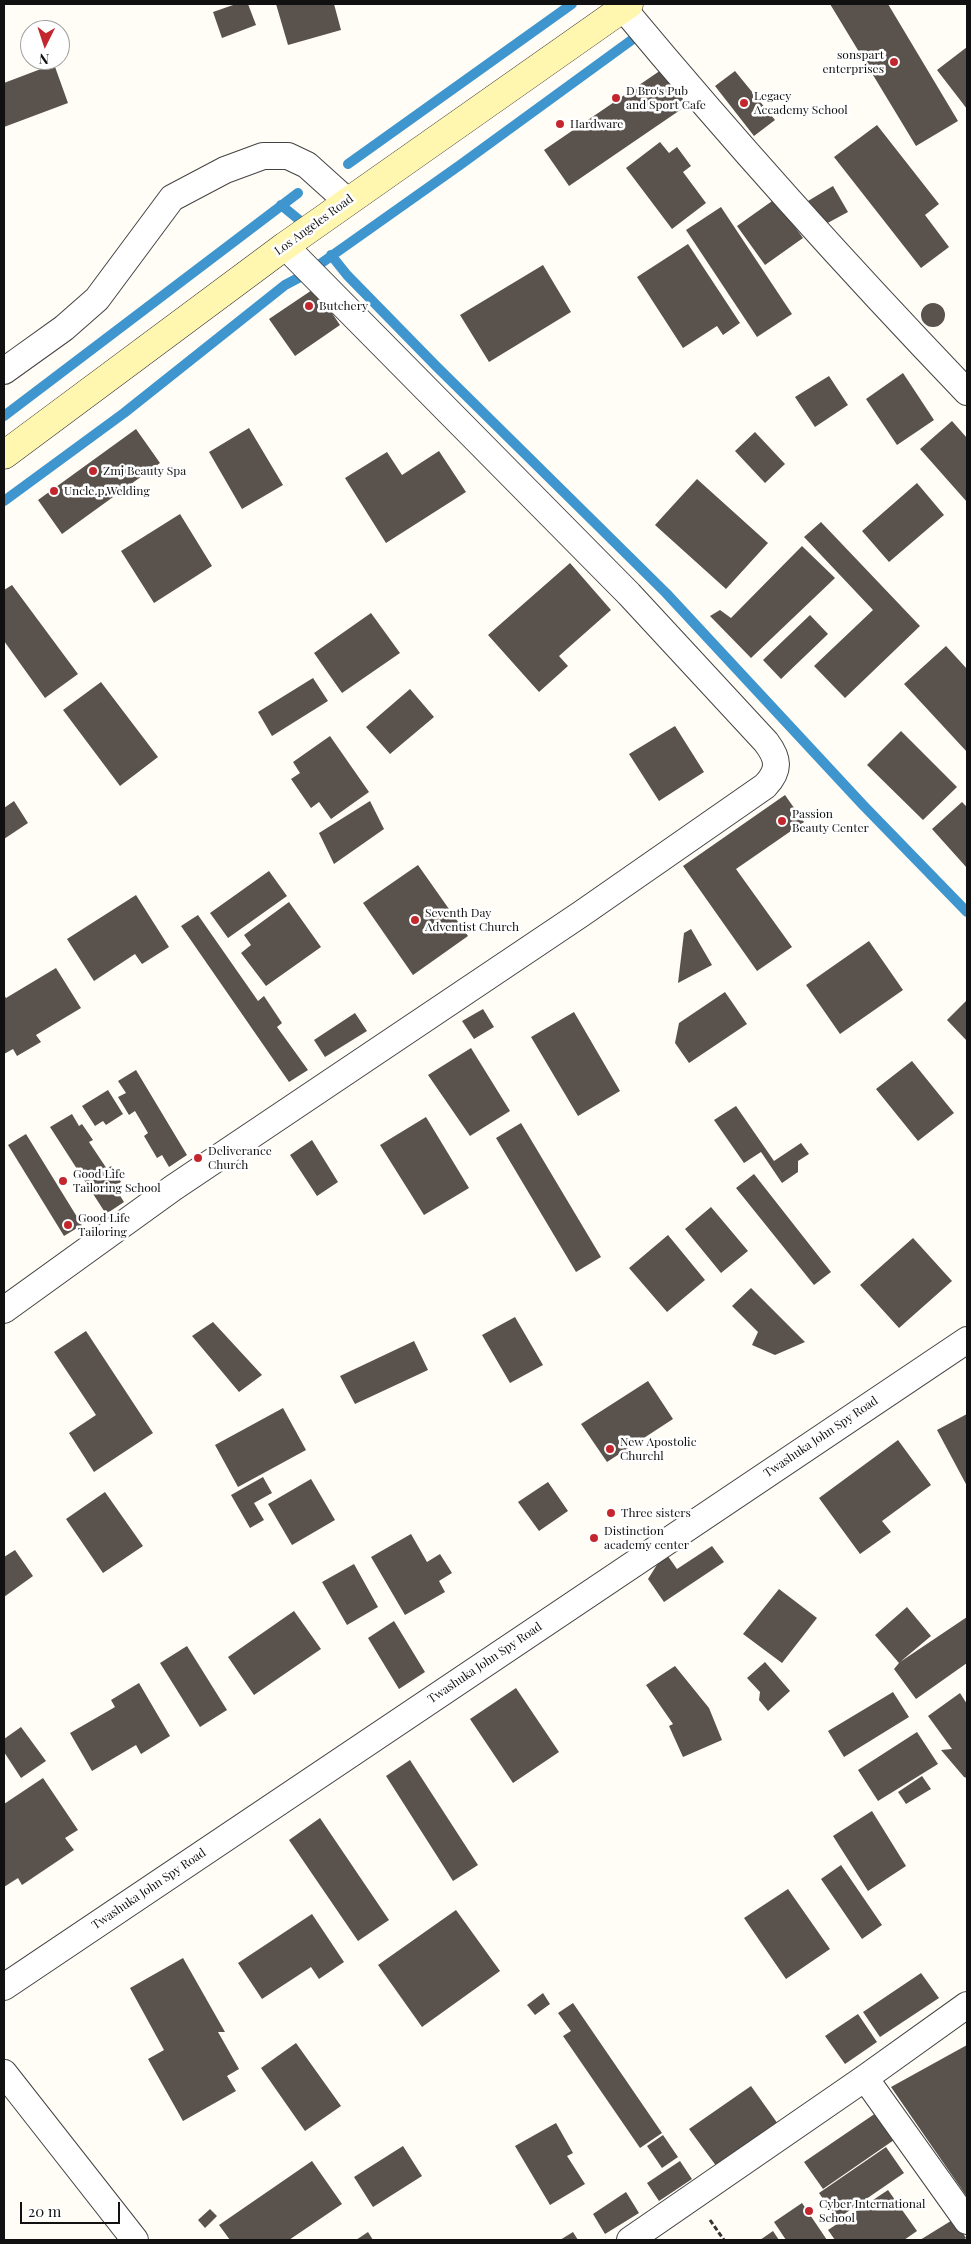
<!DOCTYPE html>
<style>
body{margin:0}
#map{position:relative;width:971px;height:2244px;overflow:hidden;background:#fffdf5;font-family:"Playfair Display",serif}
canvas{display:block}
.frame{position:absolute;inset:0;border:5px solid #111;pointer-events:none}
.north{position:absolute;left:20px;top:20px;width:50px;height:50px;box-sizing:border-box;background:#fff;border:1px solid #a0a0a0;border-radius:50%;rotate:184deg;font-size:14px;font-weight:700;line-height:20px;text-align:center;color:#111}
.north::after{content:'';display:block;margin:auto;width:18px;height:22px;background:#c4262e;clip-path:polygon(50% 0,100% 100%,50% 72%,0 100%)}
.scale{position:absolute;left:20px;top:2202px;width:100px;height:22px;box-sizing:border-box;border:2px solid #111;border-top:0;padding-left:6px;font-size:15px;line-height:18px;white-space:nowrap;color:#111;-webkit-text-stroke:4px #fff;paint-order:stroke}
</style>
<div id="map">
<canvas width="971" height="2244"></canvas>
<div class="frame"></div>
<div class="north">N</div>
<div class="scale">20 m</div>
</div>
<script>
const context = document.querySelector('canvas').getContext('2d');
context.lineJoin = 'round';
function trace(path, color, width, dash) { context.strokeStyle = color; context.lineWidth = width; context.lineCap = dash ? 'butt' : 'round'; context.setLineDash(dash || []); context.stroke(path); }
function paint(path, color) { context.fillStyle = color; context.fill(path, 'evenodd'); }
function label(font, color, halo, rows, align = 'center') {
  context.font = font + ' "Playfair Display",serif'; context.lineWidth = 5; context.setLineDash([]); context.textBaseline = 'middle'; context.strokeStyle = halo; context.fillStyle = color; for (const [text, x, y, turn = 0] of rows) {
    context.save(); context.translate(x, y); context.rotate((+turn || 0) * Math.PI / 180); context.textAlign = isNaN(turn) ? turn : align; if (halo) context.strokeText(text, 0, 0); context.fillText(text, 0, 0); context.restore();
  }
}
trace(new Path2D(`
 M348 164 572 4
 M281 205 303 223
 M331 255 347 275 436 366 666 593 863 805 967 912
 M313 269 460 165 633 39
 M4 416 298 193
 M4 501 124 413 285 285 304 275`), '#3f96cf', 10);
paint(new Path2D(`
 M236 4H248L256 25 222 38 213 12Z
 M276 4H334L341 30 288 45Z
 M830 4H888L958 121 916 146Z
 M967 47V109L937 70Z
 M54 64 68 103 4 127V83Z
 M664 68 689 104 569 186 544 150Z
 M735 71 775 120 754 136 715 86Z
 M877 125 939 204 925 215 949 247 921 268 834 157Z
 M660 142 669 153 677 147 691 166 683 172 706 203 672 229 626 168Z
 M833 186 848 212 822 226 808 201Z
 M775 199 803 238 765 265 737 226Z
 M721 207 792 314 757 337 686 230Z
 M688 244 740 323 723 335 717 326 683 348 637 277Z
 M543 265 571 312 489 362 460 315Z
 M315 288 340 325 295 356 269 319Z
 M921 315a12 12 0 1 1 24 0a12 12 0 1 1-24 0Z
 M903 373 934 420 897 445 866 399Z
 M829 376 848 405 815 427 795 397Z
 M952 421 967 438V502L920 449Z
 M249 428 283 485 242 509 209 452Z
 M136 429 160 463 62 534 38 500Z
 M755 432 785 464 765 483 735 451Z
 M439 451 466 492 386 543 345 478 387 452 402 475Z
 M697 479 768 543 726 589 655 525Z
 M917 483 944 515 889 562 862 531Z
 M180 514 212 566 154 603 121 551Z
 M821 522 920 626 845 698 814 666 873 610 804 537Z
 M802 546 835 578 751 658 710 616 720 610 731 618Z
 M570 563 611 610 559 656 568 666 539 692 488 635Z
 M12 585 78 674 45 698 4 641V590Z
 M371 613 400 653 342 693 314 653Z
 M810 615 828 634 781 679 763 660Z
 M946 646 967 669V752L904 684Z
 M313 678 328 701 272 736 258 712Z
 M101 682 158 757 120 786 63 710Z
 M410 689 434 717 390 754 366 727Z
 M675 726 704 772 659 801 629 754Z
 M901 731 957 787 923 820 867 765Z
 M330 736 369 792 331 819 319 802 311 808 291 779 300 773 293 762Z
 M785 795 804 822 736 869 792 947 757 971 683 866Z
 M14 801 28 823 4 839V808Z
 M370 801 384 829 334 864 319 833Z
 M962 802 967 807V868L932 829Z
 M418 865 468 936 413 975 363 903Z
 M269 871 287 896 228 938 210 913Z
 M136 895 169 947 142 964 135 954 94 981 67 939Z
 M289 902 321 947 266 986 241 953 251 945 244 935Z
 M198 915 258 1001 264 996 282 1023 277 1027 308 1070 289 1082 181 926Z
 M691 929 712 965 678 983 684 933Z
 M869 941 903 990 840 1034 806 985Z
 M56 968 81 1008 36 1035 41 1042 17 1056 13 1049 4 1054V995L6 998Z
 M725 992 747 1024 689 1063 675 1043 679 1023Z
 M967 1000V1041L947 1020Z
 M483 1009 494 1027 474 1039 462 1021Z
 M574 1012 620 1091 578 1116 531 1037Z
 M355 1013 367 1031 325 1057 314 1040Z
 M471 1048 510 1111 470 1136 428 1075Z
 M912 1061 954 1113 918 1141 876 1089Z
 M136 1070 187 1155 169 1167 162 1155 157 1158 144 1136 148 1133 135 1111 129 1115 118 1097 126 1093 118 1081Z
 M108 1090 123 1114 106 1125 103 1121 95 1126 82 1106Z
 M736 1106 774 1161 801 1143 809 1154 798 1161V1172L782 1183 761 1152 744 1163 714 1120Z
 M72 1114 79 1126 82 1124 93 1140 89 1142 107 1169 111 1166 121 1182 114 1186 124 1202 106 1214 50 1127Z
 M426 1117 469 1188 424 1215 380 1145Z
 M521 1123 601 1257 576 1272 496 1138Z
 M26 1134 82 1225 64 1236 8 1145Z
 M312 1140 338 1182 317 1196 290 1155Z
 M754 1174 831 1272 814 1285 736 1188Z
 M711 1207 748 1251 721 1273 685 1229Z
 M668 1235 705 1280 667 1312 629 1268Z
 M913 1238 952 1281 899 1328 860 1285Z
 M751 1288 805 1342 775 1355 752 1345 758 1332 732 1306Z
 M515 1317 543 1365 510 1383 482 1335Z
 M213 1322 262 1375 239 1392 192 1336Z
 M86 1331 153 1433 94 1472 69 1433 96 1415 54 1352Z
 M414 1341 428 1370 355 1404 340 1376Z
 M648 1381 673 1419 607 1462 581 1424Z
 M283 1408 306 1450 238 1487 215 1445Z
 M967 1414V1486L937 1430Z
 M898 1440 931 1485 882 1521 891 1532 860 1554 819 1498Z
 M263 1477 272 1493 254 1503 264 1520 250 1528 231 1495Z
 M311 1479 335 1520 292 1545 268 1504Z
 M548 1482 568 1511 539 1531 518 1502Z
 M105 1492 143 1546 103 1573 66 1519Z
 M411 1534 427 1562 440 1554 452 1573 439 1581 445 1592 405 1615 371 1557Z
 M712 1546 724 1562 664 1602 648 1579 665 1552 677 1569Z
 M15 1550 33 1576 4 1597V1557Z
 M354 1564 378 1607 347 1625 322 1582Z
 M779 1589 817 1618 782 1663 743 1634Z
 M907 1607 931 1636 900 1662 967 1617V1663L916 1699 894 1669 899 1663 875 1635Z
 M294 1611 321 1649 254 1695 228 1657Z
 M394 1621 425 1672 399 1689 368 1638Z
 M187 1646 227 1710 200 1727 160 1663Z
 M765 1662 790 1691 768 1711 759 1700 760 1692 747 1678Z
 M675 1666 709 1708 722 1740 683 1757 669 1726 673 1724 646 1685Z
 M139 1683 170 1736 141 1754 136 1745 92 1771 70 1733 115 1707 111 1700Z
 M516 1688 559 1752 513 1783 470 1719Z
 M893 1692 909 1717 844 1757 828 1731Z
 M960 1693 967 1704V1778L964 1777 941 1750 952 1749 928 1716Z
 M21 1727 46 1761 21 1778 4 1752V1739Z
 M917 1732 938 1764 878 1801 858 1770Z
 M410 1760 478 1865 453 1881 386 1776Z
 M922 1776 931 1789 906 1804 898 1792Z
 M43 1778 78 1830 65 1838 74 1850 22 1885 18 1878 4 1887V1804Z
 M872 1811 906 1866 868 1891 833 1836Z
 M320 1818 389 1920 358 1941 289 1840Z
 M841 1865 882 1925 862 1939 821 1879Z
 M788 1889 830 1949 786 1979 744 1918Z
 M456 1910 500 1971 422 2027 378 1965Z
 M312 1914 344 1962 319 1979 311 1967 262 1999 238 1963Z
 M183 1958 225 2032H218L239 2069 227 2076 236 2091 183 2121 148 2059 164 2050 130 1988Z
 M921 1973 939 1998 880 2037 863 2012Z
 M543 1993 550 2004 535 2015 527 2005Z
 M573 2003 662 2133 640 2148 563 2036 571 2031 558 2013Z
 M858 2014 877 2042 845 2064 825 2036Z
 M296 2043 341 2106 305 2131 261 2068Z
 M967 2045V2197L891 2087Z
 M751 2086 778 2124 717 2167 689 2129Z
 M876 2113 894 2140 823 2189 804 2162Z
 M556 2123 573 2153 567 2156 585 2184 550 2205 515 2146Z
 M663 2135 678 2157 662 2168 647 2146Z
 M403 2146 422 2176 373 2207 354 2177Z
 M886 2147 904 2173 837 2219 819 2193Z
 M312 2161 342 2204 289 2240H230L219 2225Z
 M680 2161 692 2179 659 2201 647 2183Z
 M888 2190 917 2231 904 2240H835L828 2230Z
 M626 2192 639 2213 605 2234 593 2214Z
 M802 2203 827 2240H786L774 2222Z
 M210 2209 217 2216 205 2228 198 2220Z
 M954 2219 966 2238 963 2240H920Z
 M773 2231 779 2240H760Z
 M368 2232 373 2240H356Z
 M573 2232 578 2240H560Z`), '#5a524d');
const street = new Path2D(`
 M623 8C733 140 848 268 967 392
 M4 371 64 328 97 299 172 198 225 170 263 156H288L307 165 347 201
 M4 1310 173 1188 581 914 765 786C780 770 779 759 766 742L629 594 285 246
 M4 1987 967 1340
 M4 2073 135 2240
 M865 2078 967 2221
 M630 2240 865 2078 967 2005`);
const secondary = new Path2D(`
 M4 455 285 246 629 4`);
trace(street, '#444', 28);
trace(secondary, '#333', 29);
trace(new Path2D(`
 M710 2220 724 2240`), '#333', 3, [5, 2.5]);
trace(street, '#fff', 26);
trace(secondary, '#fff6b0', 28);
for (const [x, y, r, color] of [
 [894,62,5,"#c4262e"],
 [616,98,5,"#c4262e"],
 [744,103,5,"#c4262e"],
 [560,124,5,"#c4262e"],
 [309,306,5,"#c4262e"],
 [93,471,5,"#c4262e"],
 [54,491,5,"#c4262e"],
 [782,821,5,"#c4262e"],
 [415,920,5,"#c4262e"],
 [198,1158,5,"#c4262e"],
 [63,1181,5,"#c4262e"],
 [68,1225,5,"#c4262e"],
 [610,1449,5,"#c4262e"],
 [611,1513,5,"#c4262e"],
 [594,1538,5,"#c4262e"],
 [809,2211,5,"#c4262e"]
]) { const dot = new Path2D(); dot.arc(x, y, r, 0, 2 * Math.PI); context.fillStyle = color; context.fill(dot); trace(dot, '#fff', 2); }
label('12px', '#111', '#fff', [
 ["sonspart",884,55,"right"],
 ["enterprises",884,69,"right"],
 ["D Bro's Pub",626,91],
 ["and Sport Cafe",626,105],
 ["Legacy",754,96],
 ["Accademy School",754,110],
 ["Hardware",570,124],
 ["Butchery",319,306],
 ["Zmj Beauty Spa",103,471],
 ["Uncle.p.Welding",64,491],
 ["Passion",792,814],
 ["Beauty Center",792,828],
 ["Seventh Day",425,913],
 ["Adventist Church",425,927],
 ["Deliverance",208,1151],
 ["Church",208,1165],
 ["Good Life",73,1174],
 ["Tailoring School",73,1188],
 ["Good Life",78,1218],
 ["Tailoring",78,1232],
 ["New Apostolic",620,1442],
 ["Churchl",620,1456],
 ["Three sisters",621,1513],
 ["Distinction",604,1531],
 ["academy center",604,1545],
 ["Cyber International",819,2204],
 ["School",819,2218]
], 'left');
label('12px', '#111', '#fff', [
 ["Los Angeles Road",314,225,-36],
 ["Twashuka John Spy Road",821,1437,-34],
 ["Twashuka John Spy Road",485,1663,-34],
 ["Twashuka John Spy Road",149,1889,-34]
]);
</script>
